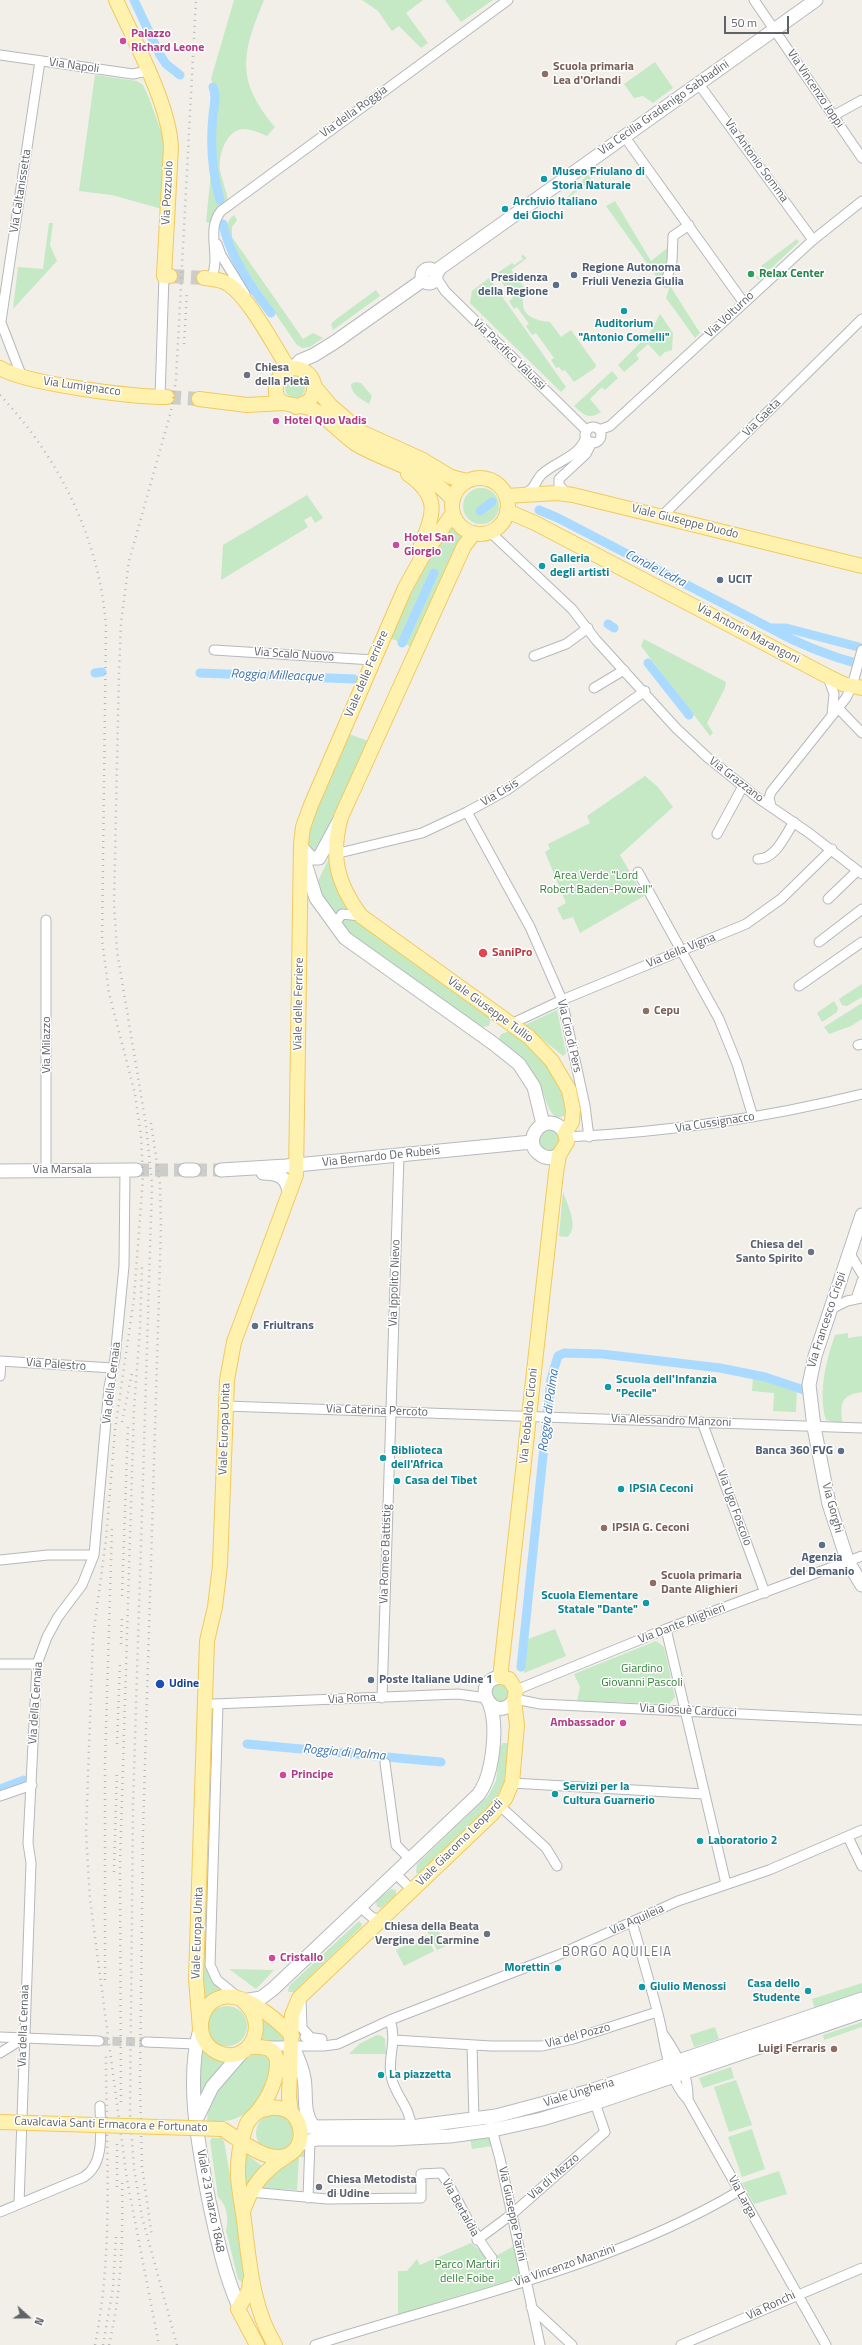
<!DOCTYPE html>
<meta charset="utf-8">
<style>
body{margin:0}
#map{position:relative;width:862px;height:2345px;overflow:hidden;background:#f1efe8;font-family:"Titillium Web",sans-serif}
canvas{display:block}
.north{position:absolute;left:8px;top:2297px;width:40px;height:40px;-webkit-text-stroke:3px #fff;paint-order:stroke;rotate:111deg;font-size:11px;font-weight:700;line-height:16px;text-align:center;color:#5f6368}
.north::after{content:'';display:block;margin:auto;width:14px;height:18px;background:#5f6368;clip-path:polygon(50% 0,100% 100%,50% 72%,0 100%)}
.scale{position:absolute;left:724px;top:16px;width:65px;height:18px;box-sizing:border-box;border:2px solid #5f6368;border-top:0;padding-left:5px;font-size:12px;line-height:14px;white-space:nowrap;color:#5f6368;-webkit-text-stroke:3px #fff;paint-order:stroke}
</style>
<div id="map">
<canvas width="862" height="2345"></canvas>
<div class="north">N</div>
<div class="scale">50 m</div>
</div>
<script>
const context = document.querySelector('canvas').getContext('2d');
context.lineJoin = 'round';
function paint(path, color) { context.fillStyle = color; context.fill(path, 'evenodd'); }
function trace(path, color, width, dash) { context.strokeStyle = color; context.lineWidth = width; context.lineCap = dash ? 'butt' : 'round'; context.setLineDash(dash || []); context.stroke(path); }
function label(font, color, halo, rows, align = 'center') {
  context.font = font + ' "Titillium Web",sans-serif'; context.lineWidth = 3; context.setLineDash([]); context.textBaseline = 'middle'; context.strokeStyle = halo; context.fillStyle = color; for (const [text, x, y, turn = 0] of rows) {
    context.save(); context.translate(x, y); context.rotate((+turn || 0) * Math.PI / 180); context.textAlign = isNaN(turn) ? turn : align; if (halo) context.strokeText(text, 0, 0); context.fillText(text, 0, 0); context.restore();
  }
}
paint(new Path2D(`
 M234 0H264C242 53 235 80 275 127L267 136C260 133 252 129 244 129 226 129 218 156 220 170 222 180 226 190 228 200L214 215 210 223 206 222 213 153 216 90 211 79Z
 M362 0H423L406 13 428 43 421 48 399 26 392 31 378 11Z
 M445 0H493L461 22Z
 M655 62 673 88 653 103 643 96 634 98 624 84Z
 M95 75 137 81 143 85 149 98 162 134 164 151 162 209 112 195 79 191Z
 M588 174 597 189 590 182 566 199Z
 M615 201 651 261 670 246 661 283 606 206Z
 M234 215 237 220 232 227V237L303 339 313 333 323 338 310 347 302 348 297 345C283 323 228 249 227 228 227 223 230 218 234 215Z
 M49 223H53L50 245 57 261 13 309 18 267 43 269Z
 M797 239 799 242 759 280 756 277 764 270 761 266Z
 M523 255 527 258 511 270 526 290C517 311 528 320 550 322L561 337 571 330 596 365 595 368 574 382 565 370 562 371 559 367 556 368 551 360 554 358 536 333 532 335 526 326 529 324 517 307 514 309 509 301 513 298 496 274 512 263 514 265 523 259 521 256Z
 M489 278 566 387 561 392 470 303 472 291Z
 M670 286 700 333 695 338 666 298Z
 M376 290 380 296 333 330 331 324 335 320Z
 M660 314 673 333 672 350 665 352 660 357 648 344 636 355 639 359 624 372 618 365 650 333Z
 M612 371 618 378 605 390 602 387 590 399 601 412C589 420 584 415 574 406Z
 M285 388a10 10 0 1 1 20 0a10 10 0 1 1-20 0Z
 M355 382 361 383 372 396 369 404C361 399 351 394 351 384Z
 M463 506a18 18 0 1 1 36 0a18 18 0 1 1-36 0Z
 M307 495 323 518 315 523 311 516 304 520 308 527 221 580 223 545Z
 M449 524 463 537 412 647 390 638 422 571Z
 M644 639 726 682 725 688 707 723 713 733 710 736 641 646Z
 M349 734 368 741 316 855 309 847V835L315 812Z
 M645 776 658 787 673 807 620 855 644 896 580 933 573 917 563 920 557 908 566 903 545 852 550 849 548 844 590 823 587 816Z
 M331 854 350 911 332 917 323 900 317 883Z
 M346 917 355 918 491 1017 489 1026 482 1027 476 1025 360 941 343 927 342 923Z
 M862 984V997L847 1006 842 1005 839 999Z
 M834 1001 838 1008 837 1012 822 1022 817 1013Z
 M862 1003V1019L851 1026 829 1034 824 1027Z
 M557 1010 566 1053 563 1056 525 1025Z
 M510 1031 535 1049 562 1084 567 1115 557 1118C547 1112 545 1094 539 1083 529 1066 510 1056 499 1039L501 1034Z
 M539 1140a11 11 0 1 1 22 0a11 11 0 1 1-22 0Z
 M563 1192C567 1204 580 1228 567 1237L559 1236Z
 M848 1333V1338L862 1336V1392C839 1395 840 1406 843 1425L826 1420C818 1392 826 1361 835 1335Z
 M753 1378 797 1389 796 1412 773 1411 774 1393 752 1391Z
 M555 1629 566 1656 524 1673 528 1639Z
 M656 1641 664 1647 675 1697 669 1704 577 1701 580 1687 574 1674Z
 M497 1684H504L510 1691 507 1700 499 1702 492 1697V1688Z
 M503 1743H507L508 1746 504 1782 495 1800 421 1873H416L417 1864 488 1796 496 1781 500 1747Z
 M202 1847H210L208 1972 212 1981 224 1992 212 1994 201 2001Z
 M391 1889 396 1890V1895L381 1908 377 1907 376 1901Z
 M359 1921 362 1924 361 1927 294 1992H288L289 1986Z
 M437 1928 446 1946 437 1950 428 1932Z
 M426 1935 434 1951 404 1966 396 1950Z
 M229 1969 274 1970 256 1989Z
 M862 1983V1993L815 2009 812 1999Z
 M207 2026a20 20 0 1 1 40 0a20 20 0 1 1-40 0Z
 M261 2018 275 2029 285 2041H258Z
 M862 2022V2027L824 2040 823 2035Z
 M715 2027 719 2039 694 2047 690 2035Z
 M377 2035 382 2036 385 2039 386 2054H349L359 2044Z
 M199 2049 211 2057 224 2061 202 2094H198Z
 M256 2053 267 2056C279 2072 256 2109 241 2116 229 2122 219 2122 207 2122 209 2093 231 2066 256 2053Z
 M731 2067 734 2078 703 2088 699 2078Z
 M736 2080 752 2125 729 2132 714 2087Z
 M256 2133a19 19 0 1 1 38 0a19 19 0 1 1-38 0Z
 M752 2129 765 2169 742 2177 728 2137Z
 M490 2134 492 2146 472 2149 470 2138Z
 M212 2138H221L224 2141 247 2274 243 2283 238 2279 226 2230C229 2219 227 2205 218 2197L210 2141Z
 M300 2152H306V2157H299L297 2190 259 2188 274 2169 283 2167Z
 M246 2154 262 2166 245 2189Z
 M779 2171 787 2194 754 2204 742 2183Z
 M471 2243 491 2259 519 2243 527 2280 398 2318V2271H407L417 2259 420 2265Z`), '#c5e8c5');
trace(new Path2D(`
 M134 0 160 55 166 64 180 75
 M213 87C217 95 214 106 213 115 210 144 212 172 220 200
 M223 224C229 254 252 289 271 313
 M539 510 558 518 770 628H786L862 648
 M480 511 492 502
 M608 624 614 628
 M770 628C800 645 829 656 862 665
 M402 643 434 573
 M648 663 689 715
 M95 673 102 672
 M200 673 354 679
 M521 1667 551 1379 558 1356 564 1353 602 1354 720 1368 765 1377 804 1390
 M247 1744 441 1762
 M0 1789 24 1780`), '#aadaff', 9);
trace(new Path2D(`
 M99 2041 146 2042`), '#ccccc8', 9, [9, 4.5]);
trace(new Path2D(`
 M136 1170H185
 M194 1170H221`), '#ccccc8', 13, [13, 6]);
trace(new Path2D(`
 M170 276 204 278
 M167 397 199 399`), '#ccccc8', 14, [14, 7]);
const street = new Path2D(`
 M754 0 862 158
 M0 55 133 74 147 71
 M698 83 813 240
 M833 116 862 100
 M624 136 744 303
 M217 244 221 255 245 294
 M436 277 445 291 587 431
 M211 278C222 257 205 231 221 211L508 0
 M666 282 672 261 673 236 689 225
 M0 320 22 377
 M1 321 40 61
 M160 397 164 276
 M585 435a8 8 0 1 1 16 0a8 8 0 1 1-16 0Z
 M599 430 610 426 813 240 862 201
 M525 493C535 489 535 482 541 475 555 461 579 458 586 437
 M566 493 559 485V479L586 454 592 442
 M661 517 862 319
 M490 532 572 609 596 640 676 728 707 757 758 798 809 833 862 874
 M214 650 373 660
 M534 656 566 644 588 628
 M828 677 834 694 832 715
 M594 688 624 670
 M839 709 862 733
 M771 806 769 798 771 792 846 698 852 686 862 650
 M467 812 530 927 562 1000 585 1106 589 1137
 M717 834 743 786
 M335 854 422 833 467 812 507 790 645 691
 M758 859C776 859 785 835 794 822
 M638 872 719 1019 737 1064 753 1117
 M828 899 857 871
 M46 920V1170
 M336 926 337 921 342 914 361 916
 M819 942 862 909
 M799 986 862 942
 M511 1024 562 1000 746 924 781 899 832 849
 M858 1045 862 1044
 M567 1137C667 1132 765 1118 862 1094
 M849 1252 862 1274
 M856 1299 862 1281
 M831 1309 847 1301 862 1298
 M0 1361 113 1368
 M0 1376 1 1361
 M225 1406 862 1428
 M702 1422 765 1593
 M0 1560 48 1555H94
 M666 1629 726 1884
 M0 1664H37
 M516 1690 666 1629 862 1556
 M382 1698 399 1155
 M515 1699 540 1704 862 1720
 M214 1704 458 1694 486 1698
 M218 1704 210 1965 217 1980 238 1997
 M385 1763 396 1845 411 1860
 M512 1783 704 1794
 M0 1796 32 1785
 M500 1806 546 1848 557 1866
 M848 1837 862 1866
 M396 1874 413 1891
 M360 1907 373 1918 382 1919
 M632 1922C641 1953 650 1983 658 2014 666 2043 666 2077 688 2100L826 2345
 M301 2000 302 2028 310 2037
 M390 2020C398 2042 386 2060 392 2080 397 2097 410 2108 411 2126
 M663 2034C677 2054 689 2075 688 2100
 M0 2037 99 2041
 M305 2037 322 2039
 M394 2040 491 2046H542L573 2039 657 2012
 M146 2042 196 2044
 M472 2045 474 2120
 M265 2046H322
 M324 2046 338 2044 390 2020 558 1955 678 1901 769 1870 862 1830
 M0 2053 24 2038
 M491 2126 500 2159 540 2345
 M250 2192 327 2199 421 2198V2174L441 2173C460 2200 471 2232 492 2258
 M308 2198 310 2140
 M19 2204 31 1863 28 1843 37 1664 47 1637 58 1617 82 1585 94 1555 109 1387 115 1358 124 1266 125 1170
 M0 2212 84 2177C106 2163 100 2128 100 2106
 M477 2240 512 2214 605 2132 595 2103
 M531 2307 572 2345
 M315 2345C457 2299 609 2268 739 2191
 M681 2345 862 2268`);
const secondary = new Path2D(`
 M422 276a7 7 0 1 1 14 0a7 7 0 1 1-14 0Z
 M436 274 440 268 816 0
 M293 368 300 361 314 355 335 342 423 280
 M302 848 311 858H319L338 823
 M304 860 316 898 345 938 494 1044 519 1064 534 1087 543 1124
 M559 1155C553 1158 547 1159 541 1155 518 1141 547 1106 565 1133
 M185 1170H194
 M221 1170 286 1166 532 1142
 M0 1171 136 1170
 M263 1173C278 1173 287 1177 289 1192
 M862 1215 815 1356 809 1385 814 1427 829 1504 848 1562 862 1585
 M501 1677C469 1680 492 1726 514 1701
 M243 2001 261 1998 273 1989 478 1795C493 1776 498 1727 490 1705
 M200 2029C185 2082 199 2148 209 2201 217 2238 224 2273 239 2307
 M292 2045C297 2056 302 2066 304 2078 307 2094 302 2112 313 2126
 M198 2116 212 2087 244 2050
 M299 2124 309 2127 418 2126 496 2116 590 2091 862 1999
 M299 2144 316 2139H392L450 2136 493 2130 542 2119 595 2103 862 2012`);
const primary = new Path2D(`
 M116 0C134 40 169 104 171 147L164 276H170
 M204 278C212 279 221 279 228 284 249 297 274 346 289 369
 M0 368C26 384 133 397 167 397
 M315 387 330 405 361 432 423 460 451 477 467 481
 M199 399 247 405 284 403
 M296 407 309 401C328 377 290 353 277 381 269 413 302 401 316 411 330 420 341 434 356 444 388 463 428 469 453 500
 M408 474C442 498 433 515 420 548
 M452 506a28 28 0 1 1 56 0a28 28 0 1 1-56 0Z
 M506 496 557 493 573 495 862 566
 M507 511 535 523 827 676 843 684 862 688
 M243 2001C272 2026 247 2067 217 2052 188 2038 201 1991 234 1997 254 2001 279 2021 292 2036
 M200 2029 196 1979 204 1730 207 1641 215 1607 220 1565 227 1380 234 1342 296 1175 301 844 303 827 311 805 405 588 421 559 453 513
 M248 2047C260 2046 275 2046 277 2061 278 2079 268 2099 257 2112 253 2117 248 2119 246 2126 243 2135 240 2145 239 2155 236 2175 240 2194 243 2213 249 2257 251 2306 275 2345
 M291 2113 289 2097 292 2015 299 1998 491 1815 505 1799 512 1783 517 1725 514 1701 516 1690 509 1679 501 1677V1669L556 1173 559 1155 567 1142 565 1133 572 1122 573 1110 569 1090 552 1061 529 1037 361 916C337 883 330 857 341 817L464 546 474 533
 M222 2129C236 2137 253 2152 270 2156 316 2166 309 2089 257 2112
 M243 2212C251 2186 264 2170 287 2156
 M250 2281 249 2290 238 2309 257 2345`);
trace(street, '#b5b8bc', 11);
trace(secondary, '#b6babf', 15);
trace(primary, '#f2c960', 16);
trace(street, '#fff', 9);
trace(secondary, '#fff', 13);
trace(primary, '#fff2af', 14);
trace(new Path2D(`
 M184 344 187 292
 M0 395C60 459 99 538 106 626L102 940 109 993 135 1094 141 1136 143 1177 134 1298 115 1430 106 1540 93 1637 86 1832 90 1899 127 2180 159 2345
 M151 1123 160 1184 161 1227 143 1830 140 2084 142 2167 152 2237
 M122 1422 132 1373
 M122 1596 128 1426
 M121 1644 122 1614
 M117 1744 120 1662
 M114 1872 117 1770
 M105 1980V1763L112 1528
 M121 2102 120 1864 134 1408 140 1329 142 1265
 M117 2187V2141
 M95 2345C114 2250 106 2150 106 2054
 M103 2345 113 2288 116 2235
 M109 2345C122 2290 123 2234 122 2178
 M177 2345 142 2217 134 2168 130 2114 133 1805 152 1184 146 1125 117 951 114 904 119 671 121 623 129 561 171 411 176 380 196 0`), '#b6b7b8', 2.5, [1, 5]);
const primaryBridge = new Path2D(`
 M0 2122 222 2129`);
trace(primaryBridge, '#f2c960', 16, []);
trace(primaryBridge, '#fff2af', 14);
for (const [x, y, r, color] of [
 [123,41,4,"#d1479c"],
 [545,74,4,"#8d6e63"],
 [544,179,4,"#0f9aa8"],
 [505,209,4,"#0f9aa8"],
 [751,274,4,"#2e9e5b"],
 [574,275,4,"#5c6f8a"],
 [556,285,4,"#5c6f8a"],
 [624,311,4,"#0f9aa8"],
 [247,375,4,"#6b7280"],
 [276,421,4,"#d1479c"],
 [396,545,4,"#d1479c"],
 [542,566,4,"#0f9aa8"],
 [720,580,4,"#5c6f8a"],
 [483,953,5,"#e0444e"],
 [646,1011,4,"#8d6e63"],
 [811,1252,4,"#6b7280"],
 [255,1326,4,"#5c6f8a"],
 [608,1387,4,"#0f9aa8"],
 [841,1451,4,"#5c6f8a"],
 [383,1458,4,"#0f9aa8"],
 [397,1481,4,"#0f9aa8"],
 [621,1489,4,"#0f9aa8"],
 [604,1528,4,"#8d6e63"],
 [822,1545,4,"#5c6f8a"],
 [653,1583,4,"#8d6e63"],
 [646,1603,4,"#0f9aa8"],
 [371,1680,4,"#5c6f8a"],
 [160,1684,5,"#1a4fb4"],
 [623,1723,4,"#d1479c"],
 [283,1775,4,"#d1479c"],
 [555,1794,4,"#0f9aa8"],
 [700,1841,4,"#0f9aa8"],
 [487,1934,4,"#6b7280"],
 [272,1958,4,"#d1479c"],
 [558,1968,4,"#0f9aa8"],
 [642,1987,4,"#0f9aa8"],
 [808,1991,4,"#0f9aa8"],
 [834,2049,4,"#8d6e63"],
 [381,2075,4,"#0f9aa8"],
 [319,2187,4,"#6b7280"]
]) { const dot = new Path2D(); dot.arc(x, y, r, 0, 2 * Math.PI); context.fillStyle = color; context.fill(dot); trace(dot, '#fff', 1.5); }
label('bold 12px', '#b23c85', '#fff', [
 ["Palazzo",131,34],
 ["Richard Leone",131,48],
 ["Hotel Quo Vadis",284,421],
 ["Hotel San",404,538],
 ["Giorgio",404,552],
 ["Ambassador",615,1723,"right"],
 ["Principe",291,1775],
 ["Cristallo",280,1958]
], 'left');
label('12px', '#5f6368', '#fff', [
 ["Via Napoli",74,66,8],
 ["Via Vincenzo Joppi",815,89,56],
 ["Via Cecilia Gradenigo Sabbadini",664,108,-35],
 ["Via della Roggia",354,112,-36],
 ["Via Antonio Somma",756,161,54],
 ["Via Caltanissetta",21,191,-81],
 ["Via Pozzuolo",168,193,-87],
 ["Via Volturno",730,315,-43],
 ["Via Pacifico Valussi",509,355,44],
 ["Via Lumignacco",82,387,8],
 ["Via Gaeta",762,418,-45],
 ["Viale Giuseppe Duodo",685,522,14],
 ["Via Antonio Marangoni",748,634,28],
 ["Via Scalo Nuovo",294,655,4],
 ["Viale delle Ferriere",367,674,-67],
 ["Via Grazzano",736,780,38],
 ["Via Cisis",500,793,-31],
 ["Via della Vigna",681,951,-22],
 ["Viale delle Ferriere",299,1004,-89],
 ["Viale Giuseppe Tullio",490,1010,36],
 ["Via Ciro di Pers",569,1036,77],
 ["Via Milazzo",47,1045,-90],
 ["Via Cussignacco",715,1123,-9],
 ["Via Bernardo De Rubeis",381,1157,-6],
 ["Via Marsala",62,1170],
 ["Via Ippolito Nievo",395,1283,-88],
 ["Via Francesco Crispi",827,1320,-72],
 ["Via Palestro",56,1365,4],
 ["Via della Cernaia",112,1383,-83],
 ["Via Caterina Percoto",377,1411,2],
 ["Via Teobaldo Ciconi",529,1416,-84],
 ["Via Alessandro Manzoni",671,1421,2],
 ["Viale Europa Unita",225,1429,-88],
 ["Via Ugo Foscolo",734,1508,70],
 ["Via Gorghi",832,1508,75],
 ["Via Romeo Battistig",386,1554,-88],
 ["Via Dante Alighieri",682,1624,-21],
 ["Via Roma",352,1699,-3],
 ["Via della Cernaia",36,1703,-86],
 ["Via Giosuè Carducci",688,1711,3],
 ["Viale Giacomo Leopardi",460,1843,-45],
 ["Via Aquileia",637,1920,-24],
 ["Viale Europa Unita",198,1933,-88],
 ["Via della Cernaia",24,2026,-88],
 ["Via del Pozzo",578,2036,-15],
 ["Viale Ungheria",579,2093,-17],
 ["Cavalcavia Santi Ermacora e Fortunato",111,2125,2],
 ["Via di Mezzo",554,2177,-41],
 ["Via Larga",742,2197,61],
 ["Viale 23 marzo 1848",210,2201,79],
 ["Via Bertaldia",460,2208,61],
 ["Via Giuseppe Parini",512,2214,78],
 ["Via Vincenzo Manzini",565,2266,-19],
 ["Via Ronchi",771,2306,-25]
]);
label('bold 12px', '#785e54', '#fff', [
 ["Scuola primaria",553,67],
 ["Lea d'Orlandi",553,81],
 ["Cepu",654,1011],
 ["IPSIA G. Ceconi",612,1528],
 ["Scuola primaria",661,1576],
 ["Dante Alighieri",661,1590],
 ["Luigi Ferraris",826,2049,"right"]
], 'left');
label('bold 12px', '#0d838f', '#fff', [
 ["Museo Friulano di",552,172],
 ["Storia Naturale",552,186],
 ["Archivio Italiano",513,202],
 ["dei Giochi",513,216],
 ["Auditorium",624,324,"center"],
 ["\"Antonio Comelli\"",624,338,"center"],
 ["Galleria",550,559],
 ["degli artisti",550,573],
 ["Scuola dell'Infanzia",616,1380],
 ["\"Pecile\"",616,1394],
 ["Biblioteca",391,1451],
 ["dell'Africa",391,1465],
 ["Casa del Tibet",405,1481],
 ["IPSIA Ceconi",629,1489],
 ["Scuola Elementare",638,1596,"right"],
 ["Statale \"Dante\"",638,1610,"right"],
 ["Servizi per la",563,1787],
 ["Cultura Guarnerio",563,1801],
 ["Laboratorio 2",708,1841],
 ["Morettin",550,1968,"right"],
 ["Casa dello",800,1984,"right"],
 ["Studente",800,1998,"right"],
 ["Giulio Menossi",650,1987],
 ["La piazzetta",389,2075]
], 'left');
label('bold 12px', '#4e5e75', '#fff', [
 ["Regione Autonoma",582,268],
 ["Friuli Venezia Giulia",582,282],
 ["Presidenza",548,278,"right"],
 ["della Regione",548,292,"right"],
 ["UCIT",728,580],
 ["Friultrans",263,1326],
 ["Banca 360 FVG",833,1451,"right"],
 ["Agenzia",822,1558,"center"],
 ["del Demanio",822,1572,"center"],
 ["Poste Italiane Udine 1",379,1680]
], 'left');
label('bold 12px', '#27864d', '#fff', [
 ["Relax Center",759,274]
], 'left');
label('bold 12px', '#5b616d', '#fff', [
 ["Chiesa",255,368],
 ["della Pietà",255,382],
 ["Chiesa del",803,1245,"right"],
 ["Santo Spirito",803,1259,"right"],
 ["Chiesa della Beata",479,1927,"right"],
 ["Vergine del Carmine",479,1941,"right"],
 ["Chiesa Metodista",327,2180],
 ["di Udine",327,2194]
], 'left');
label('12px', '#348238', '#fff', [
 ["Area Verde \"Lord",596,876],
 ["Robert Baden-Powell\"",596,890],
 ["Giardino",642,1669],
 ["Giovanni Pascoli",642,1683],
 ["Parco Martiri",467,2265],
 ["delle Foibe",467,2279]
]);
label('bold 12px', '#be3a42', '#fff', [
 ["SaniPro",492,953]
], 'left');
label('bold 12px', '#164399', '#fff', [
 ["Udine",169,1684]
], 'left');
label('italic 13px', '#4174aa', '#fff', [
 ["Canale Ledra",655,569,27],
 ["Roggia Milleacque",277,676,2],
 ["Roggia di Palma",549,1411,-82],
 ["Roggia di Palma",344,1753,5]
]);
context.letterSpacing = '1px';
label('13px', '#70757a', '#fff', [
 ["BORGO AQUILEIA",617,1953]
]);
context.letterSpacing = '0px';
</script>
